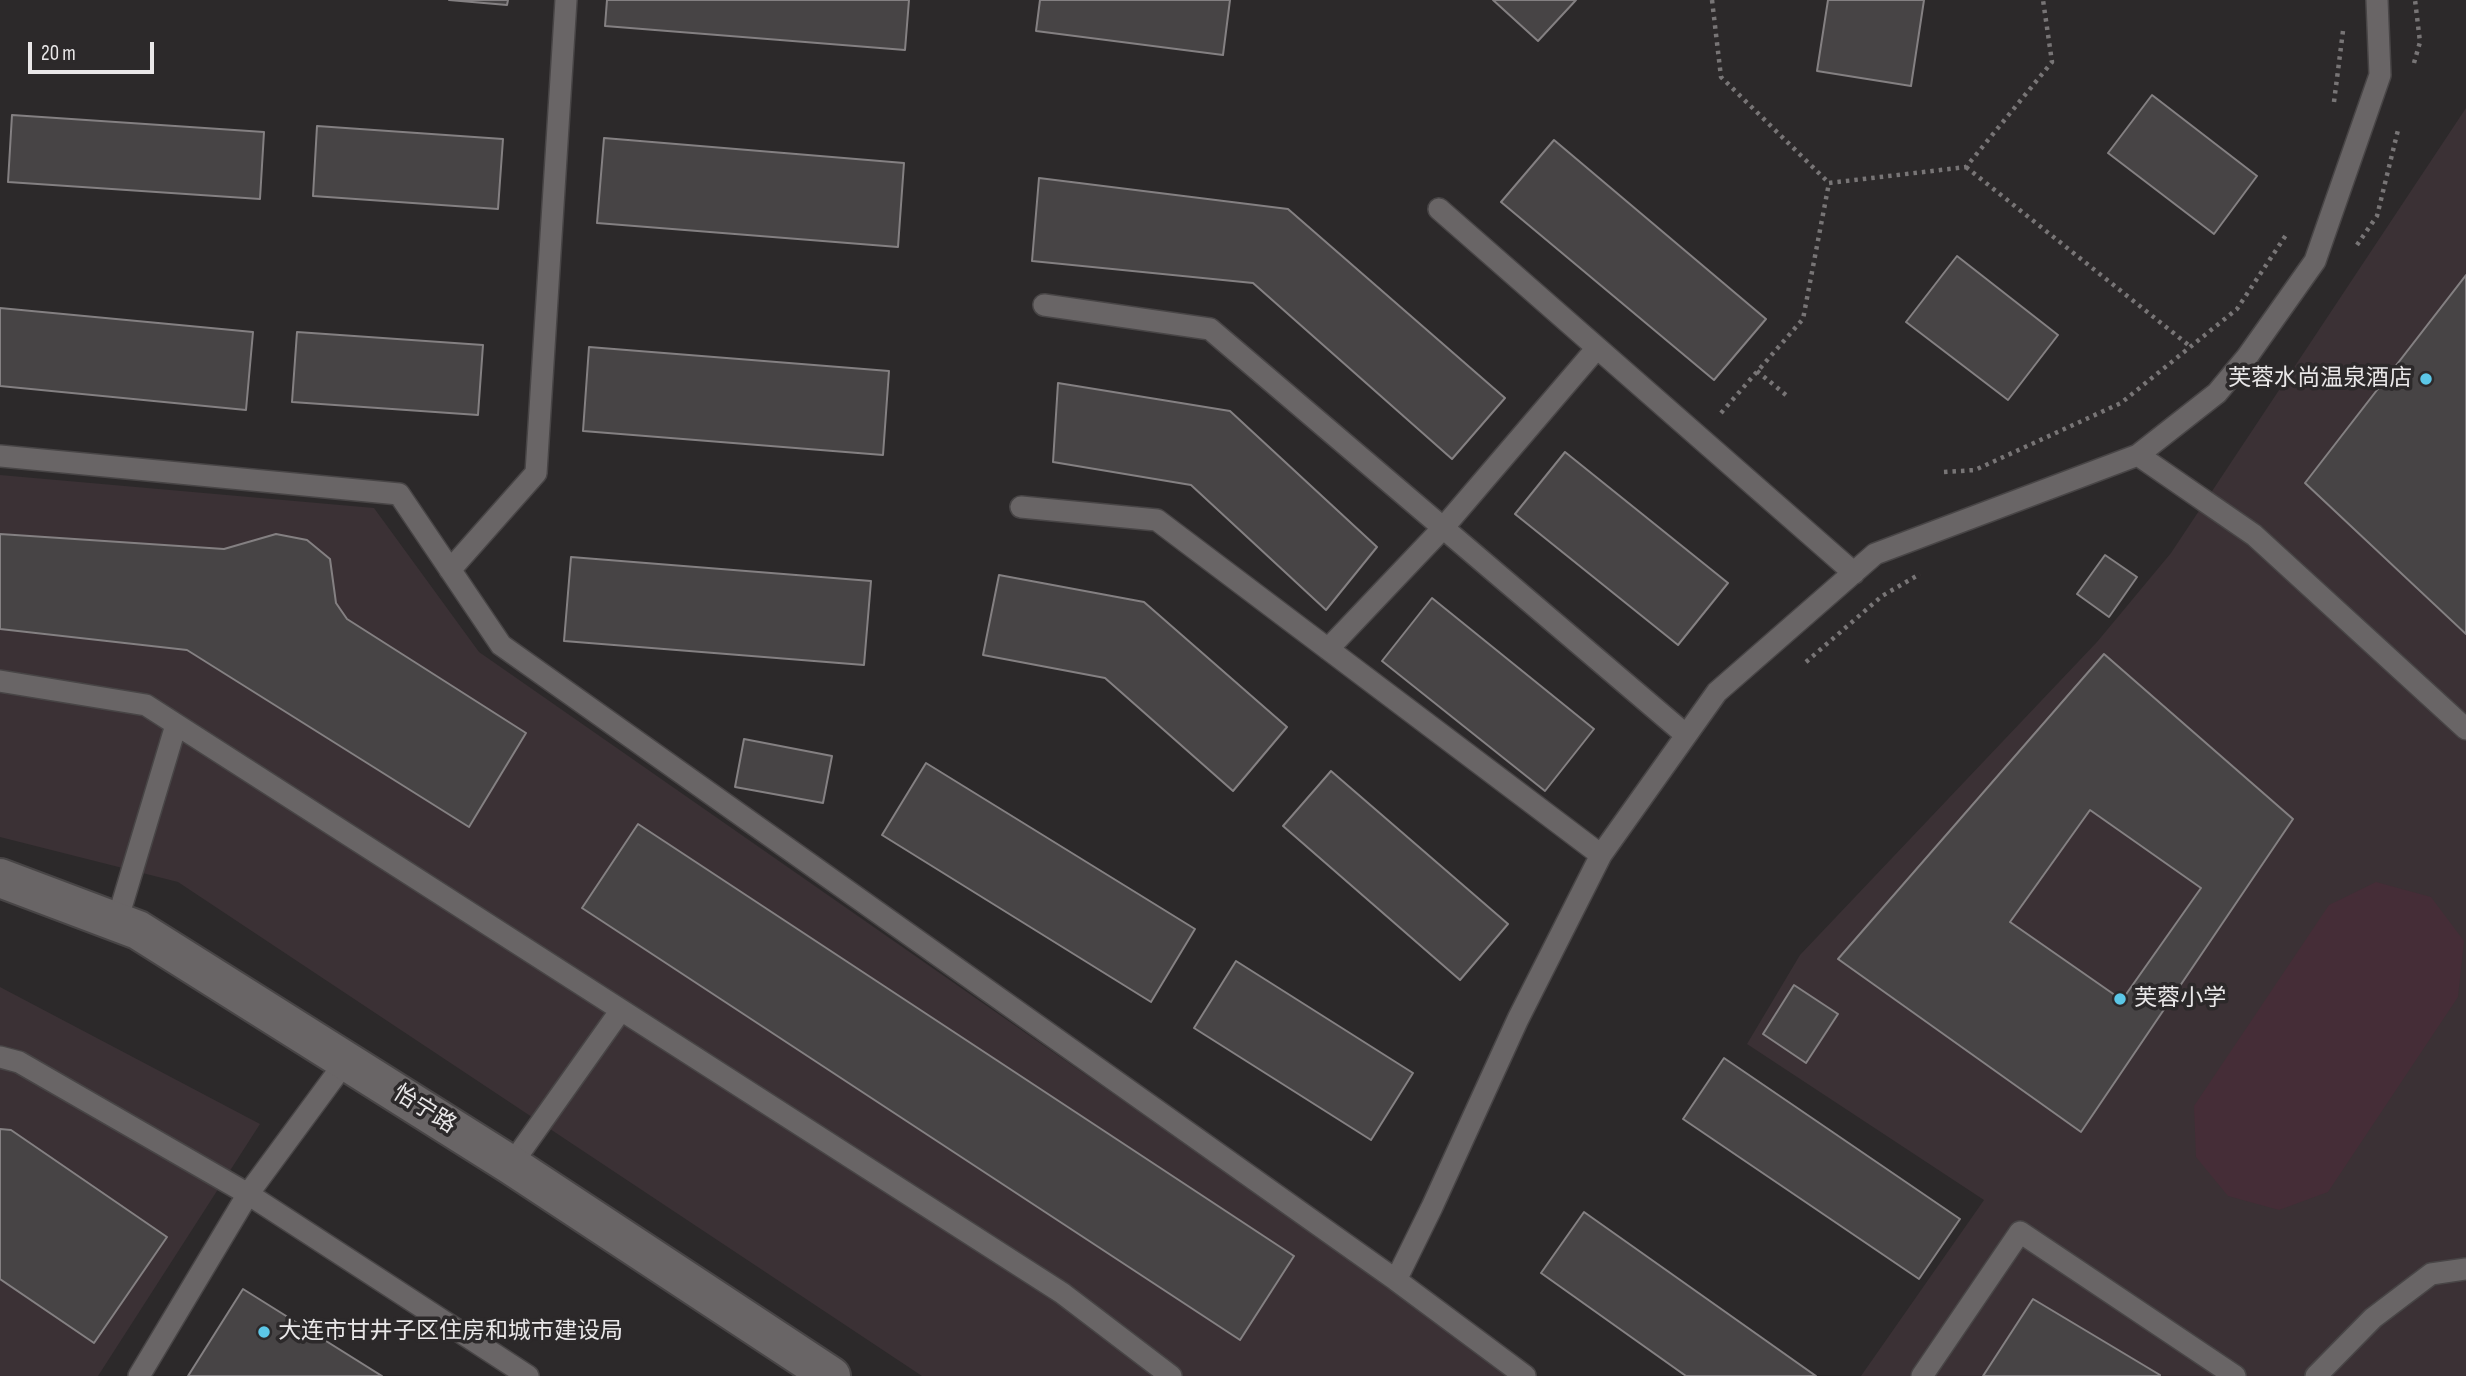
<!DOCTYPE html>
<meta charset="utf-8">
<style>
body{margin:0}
#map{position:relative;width:2466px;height:1376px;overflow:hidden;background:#2c292a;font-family:"Sofia Sans Condensed",sans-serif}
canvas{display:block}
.scale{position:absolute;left:28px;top:42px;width:126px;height:32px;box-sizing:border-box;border:4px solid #e9e7e8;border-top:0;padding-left:9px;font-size:21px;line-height:24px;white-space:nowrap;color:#e9e7e8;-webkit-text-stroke:5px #2c292a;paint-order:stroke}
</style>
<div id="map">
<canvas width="2466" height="1376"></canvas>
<div class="scale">20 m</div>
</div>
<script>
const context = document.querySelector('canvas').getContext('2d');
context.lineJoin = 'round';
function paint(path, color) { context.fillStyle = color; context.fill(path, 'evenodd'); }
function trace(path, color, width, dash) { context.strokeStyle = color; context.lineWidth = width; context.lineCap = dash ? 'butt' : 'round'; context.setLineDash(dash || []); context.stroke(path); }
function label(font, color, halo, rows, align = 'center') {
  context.font = font + ' "Sofia Sans Condensed","Noto Sans SC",sans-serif'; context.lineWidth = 7; context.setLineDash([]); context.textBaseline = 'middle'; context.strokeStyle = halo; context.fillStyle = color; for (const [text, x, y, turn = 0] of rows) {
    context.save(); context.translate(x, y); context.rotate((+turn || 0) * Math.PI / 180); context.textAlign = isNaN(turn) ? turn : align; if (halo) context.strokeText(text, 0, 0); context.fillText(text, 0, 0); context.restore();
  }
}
paint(new Path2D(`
 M2466 108V1376H1861L1984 1200 1747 1044 1800 955 2097 642 2171 553Z
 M0 475 374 508 479 652 1518 1376H922L178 882 0 837Z
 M0 987 260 1124 98 1376H0Z`), '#3b3135');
paint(new Path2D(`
 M2376 882 2431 897 2464 941 2458 997 2328 1192 2279 1210 2228 1196 2196 1157 2194 1106 2329 905Z`), '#452d37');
const building = new Path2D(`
 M449 0H508L507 5Z
 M607 0H909L905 50 605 26Z
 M1040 0H1230L1223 55 1036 31Z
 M1493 0H1576L1538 41Z
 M1828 0H1924L1911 86 1817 71Z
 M2152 95 2257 176 2214 234 2108 153Z
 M12 115 264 132 260 199 8 182Z
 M317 126 503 139 498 209 313 196Z
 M604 138 904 163 898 247 597 223Z
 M1554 140 1766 319 1714 380 1501 202Z
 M1039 178 1288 209 1505 398 1452 459 1253 283 1032 261Z
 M1957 256 2058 335 2008 400 1906 322Z
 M2466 275V634L2305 483Z
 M0 308 253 332 246 410 0 386Z
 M297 332 483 345 478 415 292 402Z
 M589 347 889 371 883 455 583 431Z
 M1058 383 1230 411 1377 547 1326 610 1191 485 1053 462Z
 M1565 452 1728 583 1678 645 1515 514Z
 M0 534 224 549 276 534 307 540 330 559 336 603 347 619 526 733 469 827 187 650 0 629Z
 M2105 555 2137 577 2109 617 2077 594Z
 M571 557 871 581 864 665 564 641Z
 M999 575 1144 602 1287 727 1233 791 1105 678 983 655Z
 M1432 598 1594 729 1545 791 1382 661Z
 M2104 654 2293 819 2081 1132 1838 959ZM2090 810 2201 888 2122 1000 2010 922Z
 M744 739 832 756 823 803 735 787Z
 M926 763 1195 929 1151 1002 882 835Z
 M1331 771 1508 924 1460 980 1283 826Z
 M638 824 1294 1256 1240 1340 582 908Z
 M1236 961 1413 1073 1371 1140 1194 1028Z
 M1794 985 1838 1014 1806 1063 1763 1034Z
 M1724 1058 1960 1219 1919 1279 1683 1119Z
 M0 1129 11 1130 167 1237 94 1343 0 1279Z
 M1584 1212 1816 1376H1686L1541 1273Z
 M243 1289 382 1376H188Z
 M2033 1299 2160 1375V1376H1983Z`);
paint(building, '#474445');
trace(building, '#848082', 2);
const service = new Path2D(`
 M1439 209 1854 573
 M1044 305 1210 329 1686 735
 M2138 455 2217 393 2247 357 2315 261 2380 75 2377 0
 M0 456 399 494 501 645 1396 1280 1432 1207 1518 1019 1601 855 1717 692 1875 554 2138 455 2254 535 2466 729
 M1021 507 1157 520 1601 855
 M450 570 536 473 566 0
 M1328 649 1443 528 1597 348
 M0 681 146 705 1062 1293 1171 1376
 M117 921 176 725
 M0 1057 19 1062 248 1194 528 1376
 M511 1165 621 1010
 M1396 1280 1525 1376
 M139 1376 248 1194 346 1061
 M1922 1376 2020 1232 2235 1376
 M2316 1376 2373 1318 2431 1274 2466 1269`);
const tertiary = new Path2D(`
 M0 878 138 930 511 1165 831 1376`);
trace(service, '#484546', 24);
trace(tertiary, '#484546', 42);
trace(new Path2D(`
 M1712 0 1721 77 1829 183
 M2414 63 2420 42 2415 0
 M2334 102 2343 31
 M1966 167 2191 347
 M1829 183 1966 167 2052 62 2043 0
 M2357 245 2377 216 2398 130
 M1757 371 1786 395
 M1721 413 1803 319 1829 183
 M1944 472 1975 470 2121 403 2237 309 2288 232
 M1806 662 1882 596 1920 574`), '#787576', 4.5, [3.5, 5]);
trace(service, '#696566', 21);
trace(tertiary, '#696566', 38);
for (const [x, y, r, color] of [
 [2426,379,7,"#5cc7e7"],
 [2120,999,7,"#5cc7e7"],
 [264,1332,7,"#5cc7e7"]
]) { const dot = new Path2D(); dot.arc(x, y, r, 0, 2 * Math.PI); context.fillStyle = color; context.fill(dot); trace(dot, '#2c292a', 2.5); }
label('23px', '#e9e7e8', '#2c292a', [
 ["芙蓉水尚温泉酒店",2412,379,"right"],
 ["芙蓉小学",2134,999],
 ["大连市甘井子区住房和城市建设局",278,1332]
], 'left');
label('23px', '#e9e7e8', '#2c292a', [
 ["怡宁路",424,1110,32]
]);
</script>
